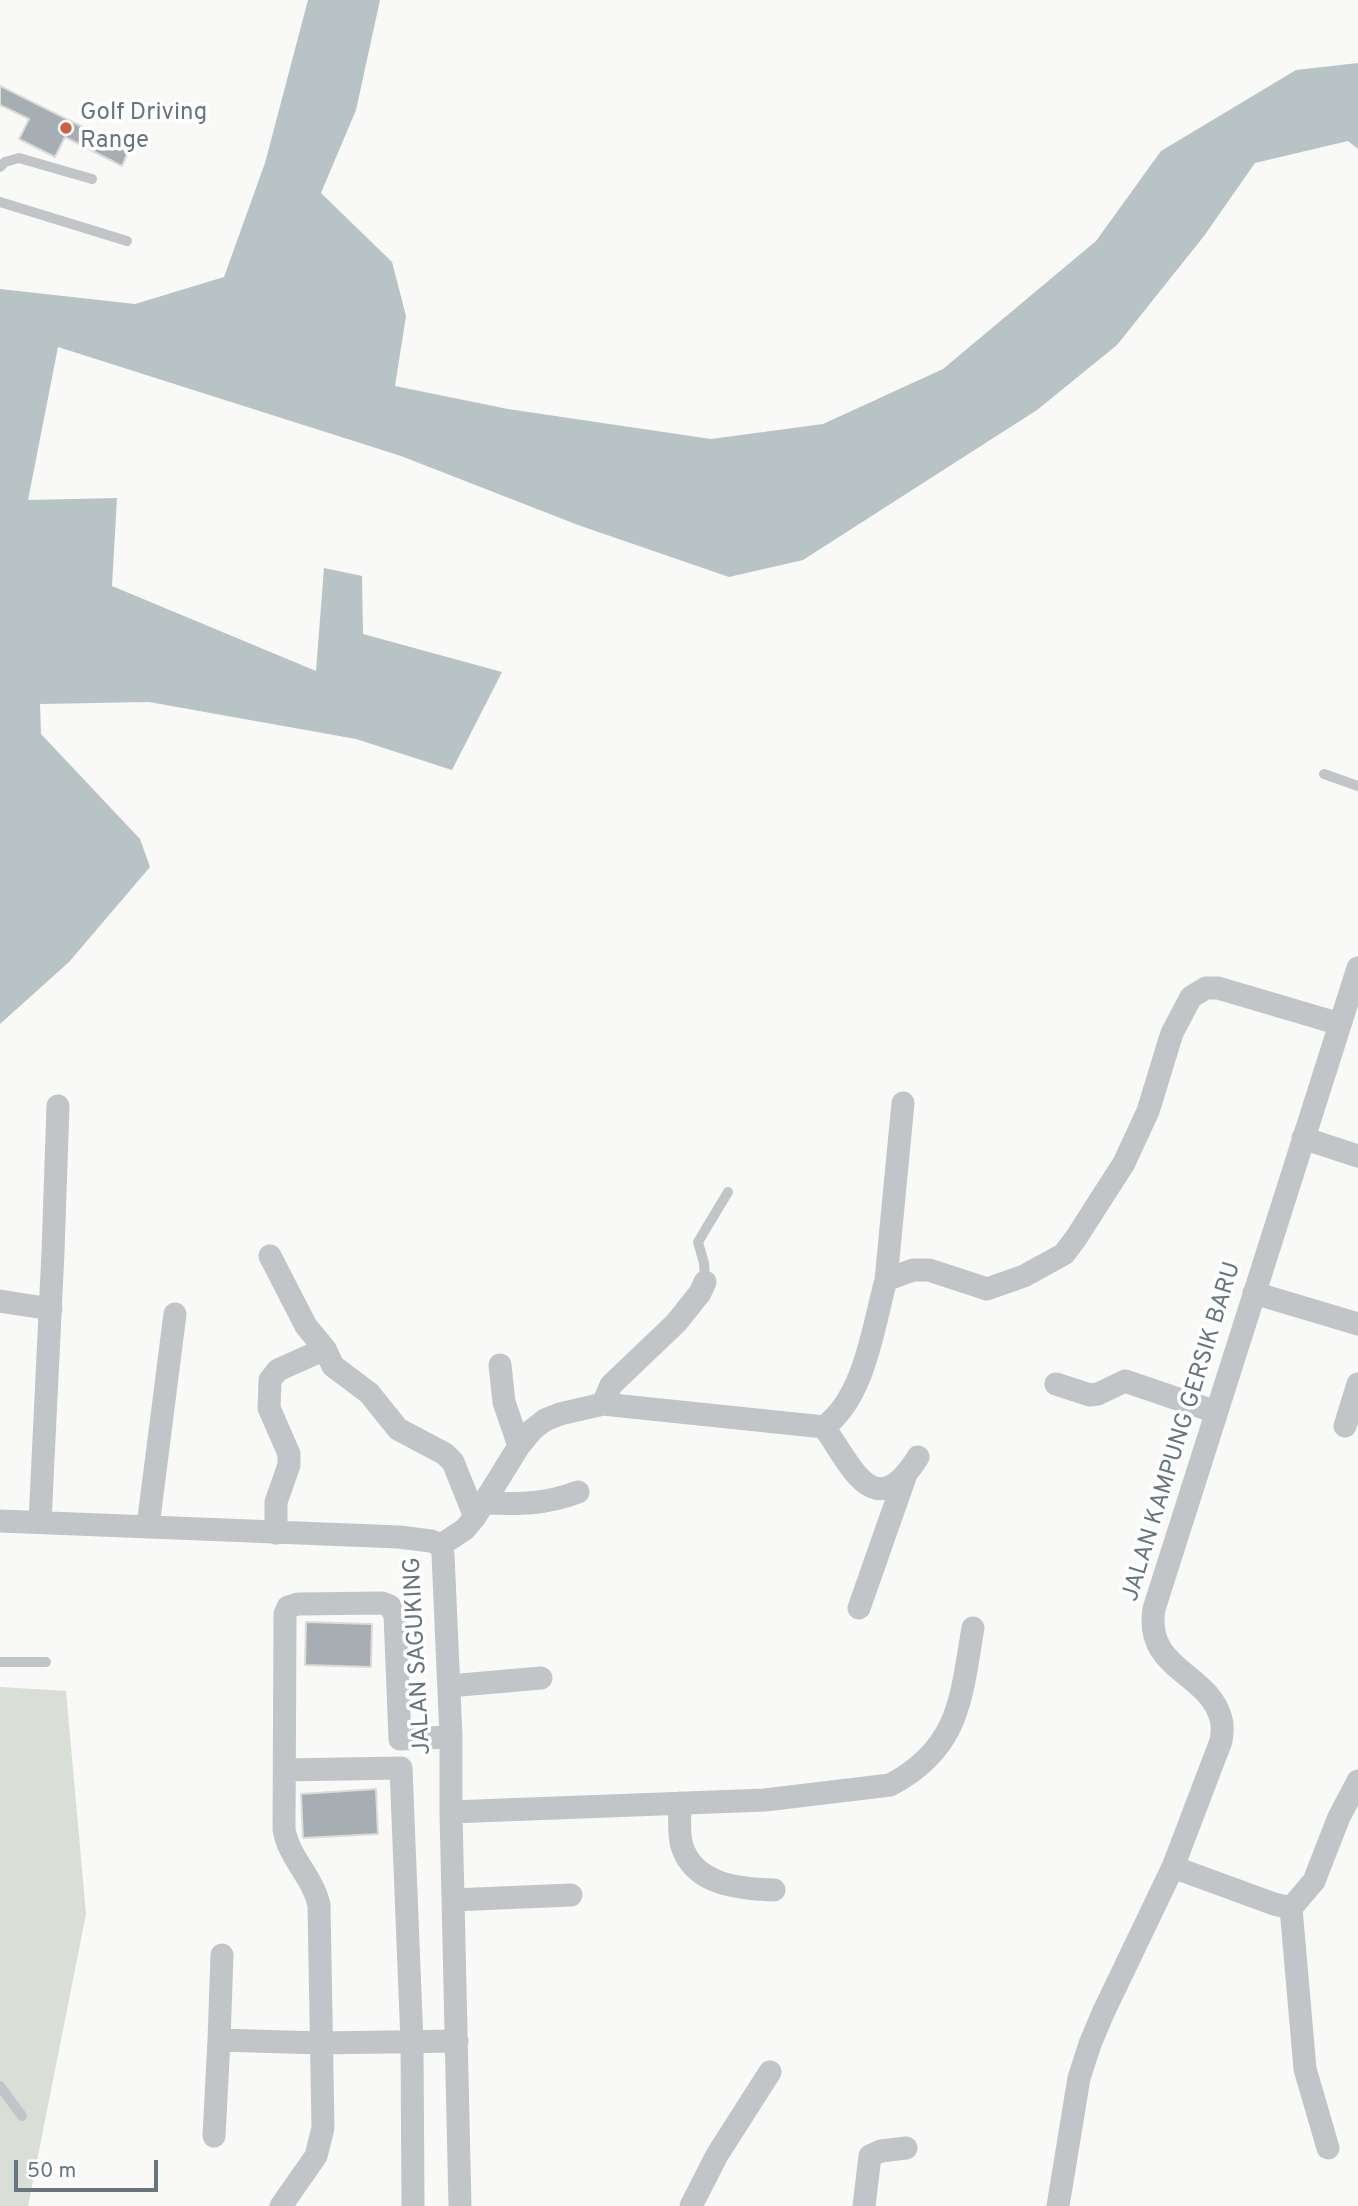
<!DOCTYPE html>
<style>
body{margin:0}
#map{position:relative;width:1358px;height:2206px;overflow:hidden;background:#f9f9f7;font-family:Overpass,sans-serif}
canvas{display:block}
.scale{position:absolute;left:14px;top:2160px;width:144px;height:32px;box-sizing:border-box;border:4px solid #67757f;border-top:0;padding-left:9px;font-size:21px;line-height:24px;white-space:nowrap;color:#67757f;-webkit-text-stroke:5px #fff;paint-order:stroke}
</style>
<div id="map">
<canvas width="1358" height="2206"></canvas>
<div class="scale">50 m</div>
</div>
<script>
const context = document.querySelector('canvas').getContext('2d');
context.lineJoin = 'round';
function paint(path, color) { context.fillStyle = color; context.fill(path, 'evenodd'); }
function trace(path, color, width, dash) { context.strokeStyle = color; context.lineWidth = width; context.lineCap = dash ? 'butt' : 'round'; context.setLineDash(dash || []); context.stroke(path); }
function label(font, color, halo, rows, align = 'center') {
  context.font = font + ' Overpass,sans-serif'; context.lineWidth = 7; context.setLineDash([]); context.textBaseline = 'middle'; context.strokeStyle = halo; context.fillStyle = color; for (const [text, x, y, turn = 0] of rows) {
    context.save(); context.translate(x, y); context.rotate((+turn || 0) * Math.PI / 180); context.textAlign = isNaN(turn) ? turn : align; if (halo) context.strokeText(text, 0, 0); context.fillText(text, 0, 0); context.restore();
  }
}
paint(new Path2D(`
 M0 1687 66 1691 86 1914 28 2206H0Z`), '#d9ded7');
paint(new Path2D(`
 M308 0H380L356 110 321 193 392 262 406 316 395 386 508 409 711 439 823 424 943 369 1096 241 1161 151 1296 70 1358 63V149L1348 141 1255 163 1204 236 1117 345 1037 410 803 560 729 577 578 525 401 456 58 347 28 500 117 498 112 586 316 671 324 568 362 576 363 634 502 672 452 770 356 739 149 702 40 704 41 734 140 839 150 867 69 962 0 1024V289L135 304 224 277 265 163Z`), '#b8c3c6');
const building = new Path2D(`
 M0 86 129 150 122 166 65 137 55 157 19 139 29 119 0 105Z
 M306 1622 372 1624 371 1667 305 1665Z
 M376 1789 378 1834 303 1838 301 1794Z`);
paint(building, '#a7aeb3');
trace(building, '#dbdbd9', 2);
trace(new Path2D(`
 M0 167 5 162 19 158 92 179
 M0 202 127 241
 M1324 774 1358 786
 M705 1282 704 1263 698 1242 728 1192
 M0 1662H46
 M0 2086 22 2116`), '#c1c5c8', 10);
trace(new Path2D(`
 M1303 1138 1358 1156
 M270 1256 306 1326 325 1349 333 1366 369 1393 398 1429 445 1454 453 1462 475 1517
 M886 1280 903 1103
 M1254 1293 1358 1324
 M0 1301 51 1309
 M500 1365 504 1402 519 1446
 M1056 1384 1090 1395 1098 1394 1125 1381 1216 1412
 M603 1404 611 1385 676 1323 700 1293 705 1282
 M1345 1426 1358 1384
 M824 1427C852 1467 875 1526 918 1457
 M483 1503C518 1504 544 1505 578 1492
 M0 1521 399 1537 431 1541 441 1545
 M40 1522 53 1252 58 1106
 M148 1526 175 1314
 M276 1533V1502L289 1465V1454L269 1408 270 1380 278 1370 325 1349
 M441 1545 465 1529 475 1517 519 1446 532 1430 545 1420 560 1414 603 1404 824 1427C865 1397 873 1327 886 1280L913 1270H929L987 1289 1024 1276 1064 1254 1076 1238 1124 1163 1148 1111 1172 1033 1191 997 1206 988H1218L1340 1024
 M441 1545 443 1554 451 1737V1812L460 2206
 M859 1608 905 1477
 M449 1686 541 1678
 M285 1770 401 1768 412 2042 413 2206
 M680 1803C680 1816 678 1834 682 1846 694 1885 740 1889 774 1890
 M451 1812 765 1800 890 1785C960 1748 961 1698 973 1628
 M1173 1867 1274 1904 1291 1908 1314 1881 1339 1817 1358 1781
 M453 1900 571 1895
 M1291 1908 1305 2069 1328 2148
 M222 1955 219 2040 320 2043 457 2041
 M214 2136 219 2040
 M281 2206 316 2156 323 2128 319 1905C313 1877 288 1857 284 1829L285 1614 288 1607 298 1604 382 1603 390 1606 395 1615 400 1739 451 1737
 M691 2206 717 2155 770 2072
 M864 2206 870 2156 881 2151 906 2148
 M1058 2206 1079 2078 1090 2044 1103 2013 1173 1867 1221 1741C1222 1735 1223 1726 1221 1719 1209 1672 1144 1670 1154 1609L1358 968`), '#c1c5c8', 23);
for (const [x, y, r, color] of [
 [66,128,7,"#cf5f42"]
]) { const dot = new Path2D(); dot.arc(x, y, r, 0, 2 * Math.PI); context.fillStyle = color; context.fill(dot); trace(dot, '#fff', 2.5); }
label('24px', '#67757f', '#fff', [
 ["Golf Driving",80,114],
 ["Range",80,142]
], 'left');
label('24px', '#67757f', '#fff', [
 ["JALAN KAMPUNG GERSIK BARU",1183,1432,-73],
 ["JALAN SAGUKING",419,1656,-93]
]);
</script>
